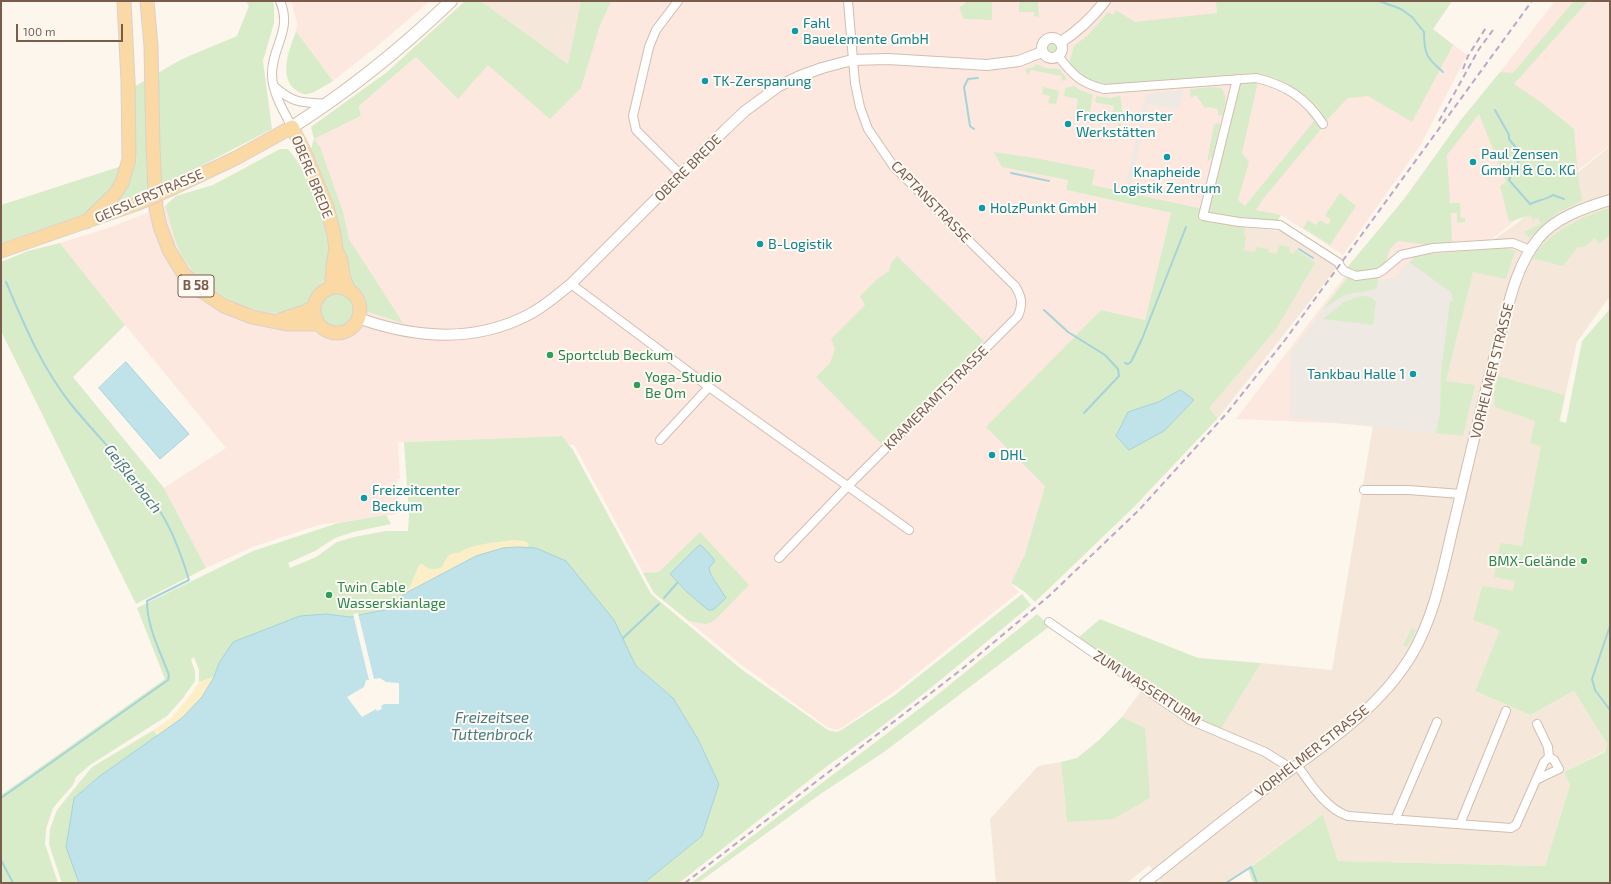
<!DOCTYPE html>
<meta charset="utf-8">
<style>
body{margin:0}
#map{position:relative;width:1611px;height:884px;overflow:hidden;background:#fdf6ec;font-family:"Exo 2",sans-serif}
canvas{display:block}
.frame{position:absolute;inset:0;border:2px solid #7a5c4d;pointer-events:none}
.scale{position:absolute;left:16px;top:24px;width:107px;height:18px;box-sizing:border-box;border:2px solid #7a5c4d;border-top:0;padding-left:5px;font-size:12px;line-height:14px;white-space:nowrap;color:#7a5c4d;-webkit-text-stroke:3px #fffaf3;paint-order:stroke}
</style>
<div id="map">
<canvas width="1611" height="884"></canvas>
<div class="frame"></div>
<div class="scale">100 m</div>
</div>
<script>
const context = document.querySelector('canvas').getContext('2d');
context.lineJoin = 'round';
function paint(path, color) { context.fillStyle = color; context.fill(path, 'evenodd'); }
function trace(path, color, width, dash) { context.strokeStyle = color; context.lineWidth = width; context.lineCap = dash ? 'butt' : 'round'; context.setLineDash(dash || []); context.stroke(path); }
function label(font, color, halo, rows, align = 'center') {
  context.font = font + ' "Exo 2",sans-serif'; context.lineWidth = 4; context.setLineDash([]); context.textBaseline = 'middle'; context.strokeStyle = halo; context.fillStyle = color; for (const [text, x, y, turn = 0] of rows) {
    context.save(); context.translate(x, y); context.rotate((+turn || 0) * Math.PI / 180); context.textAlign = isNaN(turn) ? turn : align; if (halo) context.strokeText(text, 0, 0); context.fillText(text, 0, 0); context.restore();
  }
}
paint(new Path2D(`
 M481 1H581L569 65Z
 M1610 146V296L1577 342 1529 562 1475 691 1530 715 1574 691 1607 744 1605 751 1564 772 1570 785 1545 866 1338 861 1323 814 1228 883H1158L1161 881 1149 865 1127 883H996L990 819 1038 766 1061 762 1067 822 1145 728 1122 717 1141 691 1177 718 1216 735 1261 663 1332 670 1373 425 1446 381 1478 250 1512 227Z
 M1234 226 1281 231 1337 267 1218 418 1207 406Z`), '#f5e8da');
paint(new Path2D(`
 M291 1H430L375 48 333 81 296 31 297 22Z
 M464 1H481L568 64 581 1H1452L1433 29 1467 55 1420 146 1343 255 1281 215 1236 216 1068 181 1066 190 1171 213 1145 320 1101 310 1084 328 1045 486 1025 554 1011 583 1019 592 894 692 842 728 835 730 827 727 743 666 654 593 574 445H569L562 436 398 442 400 478 397 479 399 507 397 514 319 525 255 546 206 568 164 488 226 448 125 325 60 243 108 228 165 206 179 250 307 304 315 290 328 276 315 191 299 160 311 149 314 139 361 116 359 106 413 60Z
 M1555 1H1610V145L1478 250 1446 381 1373 425 1236 419 1472 109 1500 75V72Z`), '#fde8e0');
paint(new Path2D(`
 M1183 90 1179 110 1149 104 1129 193 1124 192 1146 94Z
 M1478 250 1446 381 1463 436 1289 418 1290 353 1345 281 1395 278 1403 267 1418 255Z`), '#efe9e4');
paint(new Path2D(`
 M246 1H272L274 4V23L263 61 272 129 189 172 118 203 1 243V205L137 161 127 91 182 59 237 36 249 6Z
 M465 1H481L568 64 581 1H611L599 28 581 88 550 119 488 65 458 99 416 57 359 106 361 116 314 139 320 147 343 212 349 239 403 323 368 312C362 302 362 292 351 284L335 226 333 207 311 149 314 139 311 127 387 72Z
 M968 1H992V20L964 19 959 8Z
 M1021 1H1038L1039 17 1034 16V12H1019V4Z
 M1216 1H1452L1433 29 1453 45 1412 122 1368 96 1348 98 1323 124 1314 112 1322 128 1263 199 1256 210 1281 215 1276 224 1236 218 1234 226 1245 228 1244 235H1246L1244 251 1255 252 1256 247 1269 249 1268 252 1277 254 1279 245 1290 247 1289 252 1294 254 1296 249 1315 263 1276 329 1209 408 1218 418 1133 508 1035 602 1025 592 1011 583 1025 554 1045 486 986 427 1101 310 1145 320 1171 213 1066 190 1068 180 1002 167 994 152 1035 158 1095 170 1092 185 1208 210 1237 79 1256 78 1257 86 1242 153 1249 162 1238 200 1245 206 1314 121 1308 114 1312 109 1299 93 1275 78 1251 73 1108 85C1089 81 1082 79 1069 63L1074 46 1088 35 1108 12 1113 15 1116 10 1135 22 1217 13Z
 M1574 1H1588L1514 84 1542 103 1574 129 1578 177 1582 201 1557 213 1529 238 1524 232 1541 224 1538 218 1533 220 1530 215 1509 222 1500 186 1506 182 1479 114 1447 155 1450 203H1460L1461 218H1465V222L1457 223V213H1451L1452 247 1429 249 1421 244 1398 241 1390 249 1383 270 1356 276 1344 271 1405 198 1460 121 1500 72 1513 73Z
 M296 31 333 81C325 85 317 92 308 94 304 95 300 93 297 91 277 78 290 48 296 31Z
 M1046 48a6 6 0 1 1 12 0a6 6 0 1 1-12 0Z
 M1037 64 1045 68 1059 69 1067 79 1061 81 1062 76 1031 70 1029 75 1027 74 1025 69 1031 68Z
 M1074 86 1080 90 1093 95 1090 112 1076 109 1078 99 1064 96 1065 88Z
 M1043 87 1059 91 1056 104 1048 103 1050 96 1042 94Z
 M1213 87 1221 88C1229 96 1224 105 1223 115L1218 116V109L1208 107 1205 108 1196 95 1191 98 1190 89Z
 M1096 96 1110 98 1120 96C1124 111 1121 123 1119 137L1115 136 1120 116 1112 114 1114 106 1095 102Z
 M1220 123 1213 156 1207 162 1214 124Z
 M280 149H288C312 176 338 238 328 274 326 280 318 285 315 291 312 295 310 300 307 304 300 307 289 313 281 313 242 314 196 286 179 250 173 236 170 220 165 206L176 196 213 185Z
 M1340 193 1356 206 1330 245 1303 228 1308 220 1316 225 1320 220 1328 225 1331 220 1325 215Z
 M1610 208V235L1599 244 1595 238 1584 247H1578L1563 266 1531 258C1549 233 1581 216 1610 208Z
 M60 243 125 325 73 377 164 488 206 568 136 604 1 331V262L28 251Z
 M1505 248 1515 251 1506 279 1473 272 1446 381 1475 385 1463 436 1436 433 1440 413 1441 373 1450 301H1453L1451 292 1409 262 1418 255Z
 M897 256 984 341 881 444 867 429 816 377 830 363 835 349 831 339 865 305 860 296 877 279 889 271 891 263Z
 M1378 276 1377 287C1370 293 1358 291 1349 294 1339 297 1331 304 1323 309L1347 278Z
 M319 310a18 18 0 1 1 36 0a18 18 0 1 1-36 0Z
 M1361 296 1371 297 1376 302 1373 325 1323 319 1344 302Z
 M1610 309V883H1253L1248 869 1323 814 1338 861 1545 866 1570 785 1564 772 1605 752 1607 744 1574 691 1530 715 1475 691 1500 630 1473 620 1482 587 1485 586 1513 591 1515 581 1494 577 1500 543 1522 546 1541 446 1530 443 1535 421 1495 407 1494 392 1498 376 1565 395 1559 421 1566 423 1582 341Z
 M562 436 573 450 651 594 741 669 828 730 837 732 843 729 895 695 1022 594 1031 605 932 687 872 734 826 767 679 883H644L702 836 719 784 698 739 673 698 636 666 476 556 404 594 389 609 350 617 326 614 219 663 214 677 199 682V670L194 657 191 660 195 671V681L183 698 167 716 90 765 76 777 73 785 53 808 46 829 45 844 58 883H1V795L165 679 137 608 253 551 338 523 386 515 391 524 353 532 335 538 315 551 288 563 290 568 316 557 337 542 354 537 386 531H408L409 515 404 442Z
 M700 532 749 585 716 619 710 623 705 624 689 621 654 593 643 573 659 572Z
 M1037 614 1050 626 884 752 819 795 698 883H691L932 699Z
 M1100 619 1198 658 1261 663 1220 730 1192 718 1079 637Z
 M1412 628 1416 630 1407 647 1403 645Z
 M1122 717 1145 728 1150 798 1113 819 1067 822 1061 762 1077 758 1099 740Z
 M154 730 157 736 100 776 74 798 77 875 79 883H62L49 844 50 829 57 810 92 767Z`), '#d8ecc9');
paint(new Path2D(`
 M512 540 525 541 529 544 528 547 503 548 480 554 404 594 410 586 419 565 422 564C428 570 435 570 442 567 445 562 446 556 451 554 454 552 457 554 460 552 475 543 495 543 512 540Z
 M214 677 202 697 182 718 157 736 154 730 171 718 192 693 199 682Z`), '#fcefc7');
const water = new Path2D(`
 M126 362 189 434 160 459 99 388Z
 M1181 390 1194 400 1164 431 1129 450 1116 436 1128 412 1158 402Z
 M701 545 714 559V562L709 568 711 575 726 598 713 610H708L688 593 670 574 697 547Z
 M518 547 536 548 566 561 614 620 636 666 673 698 698 739 719 784 702 836 644 883H79L66 847 74 798 100 776 182 718 202 697 214 677 219 663 233 642 300 616 326 614 350 617 389 609 404 594 476 556 503 548Z`);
paint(water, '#bfe3e8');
trace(water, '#a5d3da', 1);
paint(new Path2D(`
 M358 613 374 679 380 678 386 682 399 683V704H384L381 706 382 709 377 711 376 709 362 717 347 697 364 687 366 680H369L353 614Z`), '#fdf6ec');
trace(new Path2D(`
 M1379 1 1401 9 1412 17 1424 32C1424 55 1427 58 1443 72
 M1495 110 1509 135V139L1522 155 1509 180 1530 204C1538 200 1545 200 1553 195L1564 199
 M974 129 970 126 964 87 968 79 978 78
 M1011 173 1049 181
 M1299 249 1313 258
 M1044 310 1068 332 1105 355 1118 369 1119 376 1084 413
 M1125 363 1128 364 1131 362 1142 339 1186 227
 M664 598 677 583
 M1610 626 1592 679 1595 690 1610 710
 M623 638 659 604
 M1 798 168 680 169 675C160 651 147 627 147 601L189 580C182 557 174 533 161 513 135 473 100 440 70 403 41 366 24 324 6 282
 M1 860 13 883
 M1226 883 1251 867 1257 883`), '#a5d3da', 2);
const minor = new Path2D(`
 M280 1C293 31 271 47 272 76 273 94 284 112 292 127
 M678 1 656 30 649 47 633 116 636 130 681 175
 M1058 56C1073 75 1080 83 1104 89L1256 78C1286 85 1306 98 1323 124
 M1237 79 1203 216 1239 222 1280 225 1339 263 1340 266 1344 271 1356 276 1378 273 1383 270 1401 255 1433 248 1513 243 1530 250
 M275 87C294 104 302 102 326 104
 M571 284 709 387 909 530
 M660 440 709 387
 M1364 490H1408L1461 494
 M779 558 848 486 1018 316C1023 304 1022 297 1015 286L894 167 868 129 860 107 855 83 848 1
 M1049 622 1190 720 1265 752 1292 769
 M1537 724 1548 747 1549 757
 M1297 765C1310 783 1326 809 1348 816L1511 828 1516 825 1536 780 1559 769 1554 760 1549 757 1544 762 1536 780
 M1395 820 1437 722
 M1460 824 1506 711`);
const tertiary = new Path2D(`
 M1042 48a10 10 0 1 1 20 0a10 10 0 1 1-20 0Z
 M1061 42C1078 31 1092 18 1105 1
 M358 318C414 338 474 343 528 315 544 307 557 295 571 284L726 129 745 111 779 86 800 76 822 68 852 60 888 59 987 65 1019 61 1042 52
 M1145 883C1184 852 1222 821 1262 791 1314 751 1376 714 1411 656 1435 616 1443 569 1454 523 1469 461 1483 398 1500 336 1509 303 1516 266 1538 239 1554 218 1586 207 1610 200`);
const secondary = new Path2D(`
 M292 127C349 91 402 48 451 1`);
const primary = new Path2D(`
 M147 1 151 46 153 148 156 208 160 226 169 250 183 273 203 292 224 306 252 317 287 324H319
 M175 187 236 158 292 127 304 151 327 207 334 234 336 250 341 260 343 276 349 291
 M86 222 114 195 122 183 129 159 128 82 124 1
 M1 251 136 204
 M314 310a23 23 0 1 1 46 0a23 23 0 1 1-46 0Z
 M330 288C334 276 332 263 336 250
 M280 320 305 312 314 307`);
trace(minor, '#d1beb0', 10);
trace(tertiary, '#d1beb0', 12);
trace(secondary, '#d6c0b0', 14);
trace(primary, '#dad1cd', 15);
trace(minor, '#fff', 8);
trace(tertiary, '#fff', 10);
trace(secondary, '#fff', 12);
trace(primary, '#fbd9a5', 13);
trace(new Path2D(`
 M1463 69 1468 56 1487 26
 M1439 121 1479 49 1493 30
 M685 883 962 669 1049 596 1139 510 1227 413 1285 340 1532 1`), '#b9a8c9', 2, [6, 4]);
const primaryBridge = new Path2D(`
 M136 204 175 187`);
trace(primaryBridge, '#dad1cd', 15, []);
trace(primaryBridge, '#fbd9a5', 13);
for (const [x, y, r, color] of [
 [795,31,4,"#0f9aa8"],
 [705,81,4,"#0f9aa8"],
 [1068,124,4,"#0f9aa8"],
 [1167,157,4,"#0f9aa8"],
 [1473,162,4,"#0f9aa8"],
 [982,208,4,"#0f9aa8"],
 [760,244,4,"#0f9aa8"],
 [550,355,4,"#2e9e5b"],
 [1413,374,4,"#0f9aa8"],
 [637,385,4,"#2e9e5b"],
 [992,455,4,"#0f9aa8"],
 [364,498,4,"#0f9aa8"],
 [1584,561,4,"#2e9e5b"],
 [329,595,4,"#2e9e5b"]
]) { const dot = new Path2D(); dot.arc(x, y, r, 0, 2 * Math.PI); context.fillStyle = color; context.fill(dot); trace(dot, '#fffaf3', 1.5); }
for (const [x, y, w] of [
 [196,286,36]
]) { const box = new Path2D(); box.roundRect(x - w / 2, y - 11, w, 22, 3); context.fillStyle = '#fffaf3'; context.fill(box); trace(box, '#7a5c4d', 1); }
label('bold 13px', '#7a5c4d', null, [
 ["B 58",196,286]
]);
label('14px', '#0d838f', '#fffaf3', [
 ["Fahl",803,23],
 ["Bauelemente GmbH",803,39],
 ["TK-Zerspanung",713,81],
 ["Freckenhorster",1076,116],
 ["Werkstätten",1076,132],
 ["Paul Zensen",1481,154],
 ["GmbH & Co. KG",1481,170],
 ["Knapheide",1167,172,"center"],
 ["Logistik Zentrum",1167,188,"center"],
 ["HolzPunkt GmbH",990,208],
 ["B-Logistik",768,244],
 ["Tankbau Halle 1",1405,374,"right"],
 ["DHL",1000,455],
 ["Freizeitcenter",372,490],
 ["Beckum",372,506]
], 'left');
label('14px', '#7a5c4d', '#fffaf3', [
 ["OBERE BREDE",688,168,-45],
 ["OBERE BREDE",312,177,68],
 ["GEISSLERSTRASSE",149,196,-23],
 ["CAPTANSTRASSE",931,202,46],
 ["VORHELMER STRASSE",1492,371,-76],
 ["KRAMERAMTSTRASSE",936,398,-45],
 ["ZUM WASSERTURM",1147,688,33],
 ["VORHELMER STRASSE",1312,751,-38]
]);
label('14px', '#27864d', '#fffaf3', [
 ["Sportclub Beckum",558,355],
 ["Yoga-Studio",645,377],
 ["Be Om",645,393],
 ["BMX-Gelände",1576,561,"right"],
 ["Twin Cable",337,587],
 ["Wasserskianlage",337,603]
], 'left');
label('italic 15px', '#437c86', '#fffaf3', [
 ["Geißlerbach",133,479,52],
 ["Freizeitsee",492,718],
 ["Tuttenbrock",492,735]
]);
</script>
